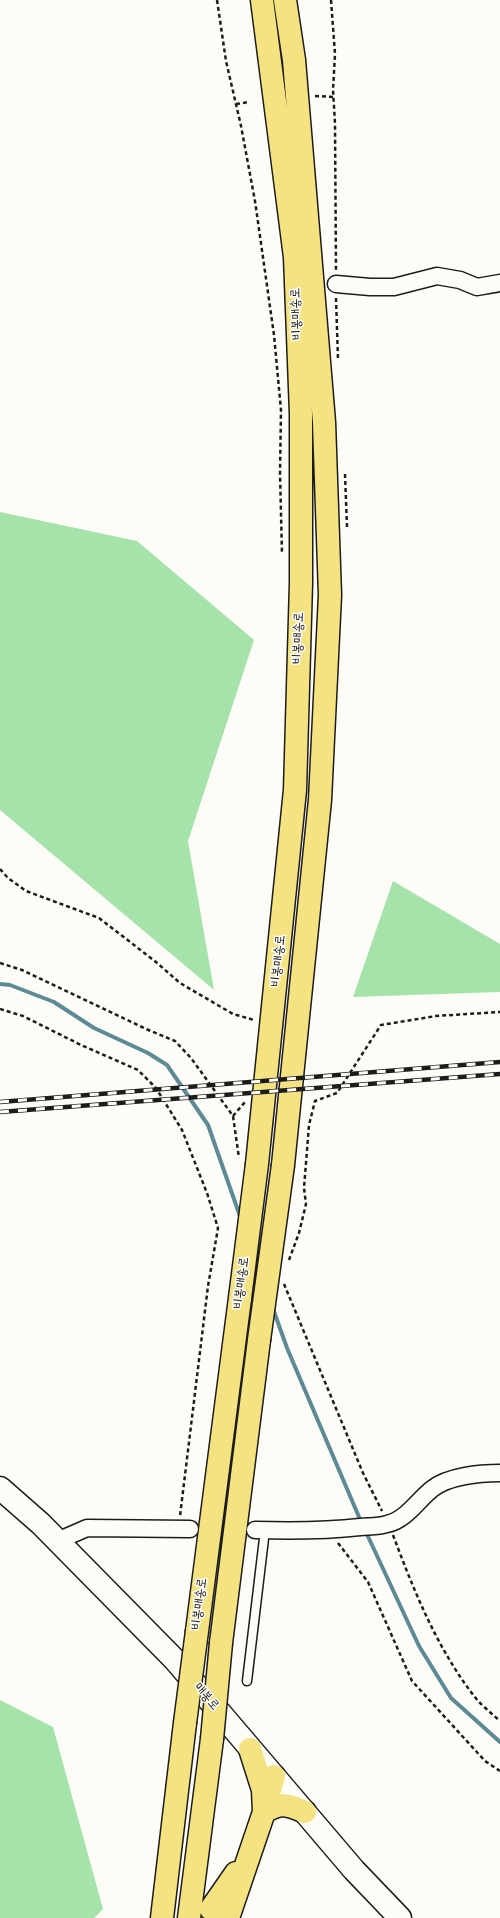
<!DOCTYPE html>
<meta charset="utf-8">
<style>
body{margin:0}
canvas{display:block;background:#fdfcf7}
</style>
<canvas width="500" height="1918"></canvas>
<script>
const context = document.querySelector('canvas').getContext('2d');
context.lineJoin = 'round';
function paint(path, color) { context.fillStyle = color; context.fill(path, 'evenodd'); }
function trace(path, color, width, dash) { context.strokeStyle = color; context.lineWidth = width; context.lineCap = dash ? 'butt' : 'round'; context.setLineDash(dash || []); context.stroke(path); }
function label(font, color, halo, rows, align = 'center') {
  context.font = font + ' "Architects Daughter","Poor Story",sans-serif'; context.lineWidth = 3; context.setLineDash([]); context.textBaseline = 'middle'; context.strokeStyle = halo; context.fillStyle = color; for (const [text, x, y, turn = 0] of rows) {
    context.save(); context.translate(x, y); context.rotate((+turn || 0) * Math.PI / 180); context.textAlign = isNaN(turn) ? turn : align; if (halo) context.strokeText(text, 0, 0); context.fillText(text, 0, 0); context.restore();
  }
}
paint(new Path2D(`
 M0 512 137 541 254 640 188 841 214 990 0 810Z
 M393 881 500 944V992L353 997Z
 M0 1700 53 1727 103 1909 94 1918H0Z`), '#a5e3ab');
trace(new Path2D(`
 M0 984 10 985 54 1002 94 1028 148 1053 167 1065 208 1125 241 1219
 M254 1255 259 1270
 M272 1306 287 1348 362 1524
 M365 1530 419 1646 451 1698 500 1742`), '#5d8b95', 4);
trace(new Path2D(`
 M190 1529 255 1530`), '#dbdad6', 16, [16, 8]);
const lane = new Path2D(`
 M247 1681 265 1530`);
const street = new Path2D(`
 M336 284 370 287H394L437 276 460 280 477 287 500 283
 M255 1530C290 1531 325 1531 360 1527 368 1526 378 1527 387 1524 406 1520 418 1500 432 1489 448 1476 480 1473 500 1473
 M57 1541 87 1528 190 1529`);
const secondary = new Path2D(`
 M0 1488 41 1524 175 1660 354 1870 400 1918`);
const highway = new Path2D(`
 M257 1164 295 790 301 583V414L295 257 262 0
 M283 1165 320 800 330 595 324 422 294 60 285 0
 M197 1631 240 1298
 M221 1643 259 1340
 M250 1749 263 1790 264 1812C281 1802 287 1804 305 1812
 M211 1909 236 1873
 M162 1918 185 1723
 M189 1918 212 1739
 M228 1918 264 1812 274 1776`);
trace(lane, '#1c1c1c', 11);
trace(street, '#1c1c1c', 19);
trace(secondary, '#1c1c1c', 25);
trace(highway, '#1c1c1c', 25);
trace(new Path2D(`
 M217 0 226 61 241 126 255 201 274 335 281 410 280 473 282 554
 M331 0 335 54 333 90 335 123 336 271
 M315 96 334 97
 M236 104 249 102
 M336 298 338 359
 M345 474 347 527
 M0 869 8 878 26 891 99 918 156 962 180 983 233 1014 254 1020
 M0 963 22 970 146 1029 175 1041 191 1058 233 1116 239 1158
 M0 1009 23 1016 81 1045 138 1070 156 1088 182 1130 207 1193 218 1228 208 1286 180 1516
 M233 1116 245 1102
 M289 1260 299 1233 306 1204 304 1188 309 1125 315 1101 337 1093 381 1025 436 1016 500 1012
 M284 1284 363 1473 382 1511
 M393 1535C414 1591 437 1648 474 1696 481 1705 491 1713 500 1721
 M338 1543 368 1582 412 1681 485 1761 500 1771`), '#1c1c1c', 2.5, [4, 3]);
trace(lane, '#fdfcf7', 8);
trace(street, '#fdfcf7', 16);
trace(secondary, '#fdfcf7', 22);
trace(highway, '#f5e382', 22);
const rail = new Path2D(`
 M0 1102 500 1062
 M0 1112 500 1074`);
trace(rail, '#1c1c1c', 4.5);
trace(rail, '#fdfcf7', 3, [9]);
const highwayBridge = new Path2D(`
 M240 1298 257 1164
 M259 1340 283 1165
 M185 1723 197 1631
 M212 1739 221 1643`);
trace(highwayBridge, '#1c1c1c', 25, []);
trace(highwayBridge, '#f5e382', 22);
label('13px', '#1c1c1c', '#fdfcf7', [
 ["비봉매송로",297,314,-92],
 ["비봉매송로",299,638,-88],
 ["비봉매송로",279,961,-84],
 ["비봉매송로",242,1283,-83],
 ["비봉매송로",200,1604,-83],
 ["매봉로",206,1697,49]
]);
</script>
